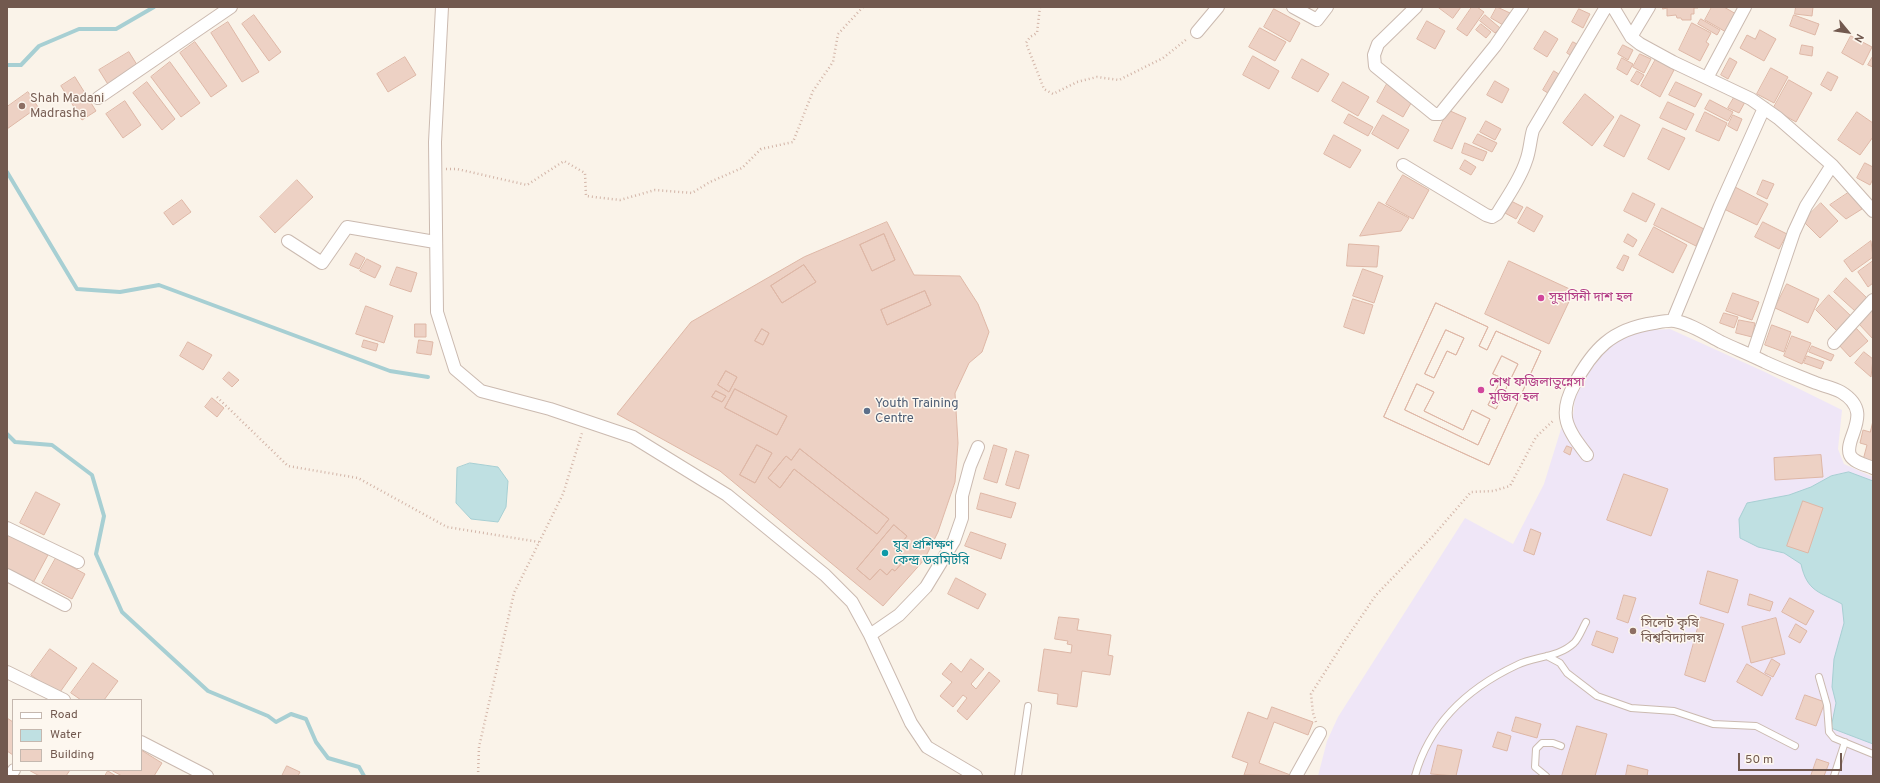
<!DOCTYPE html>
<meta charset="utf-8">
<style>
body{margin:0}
#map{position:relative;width:1880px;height:783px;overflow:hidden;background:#faf3e9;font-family:Overpass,sans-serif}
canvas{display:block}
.frame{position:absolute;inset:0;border:8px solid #72594f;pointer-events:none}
.legend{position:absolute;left:12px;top:699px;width:130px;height:72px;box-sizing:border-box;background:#fdf7ef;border:1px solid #c5b8af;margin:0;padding:5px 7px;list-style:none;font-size:12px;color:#72594f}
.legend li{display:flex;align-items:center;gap:8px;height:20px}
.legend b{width:20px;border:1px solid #c5b8af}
.north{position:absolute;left:1828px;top:12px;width:40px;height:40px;-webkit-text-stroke:3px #fdf7ef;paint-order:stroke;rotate:119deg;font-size:11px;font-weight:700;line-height:16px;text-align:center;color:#72594f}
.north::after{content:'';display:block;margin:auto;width:14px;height:18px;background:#72594f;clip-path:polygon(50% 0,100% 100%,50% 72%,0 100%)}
.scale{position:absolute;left:1738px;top:753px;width:104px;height:18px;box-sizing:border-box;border:2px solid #72594f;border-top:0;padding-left:5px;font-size:12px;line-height:14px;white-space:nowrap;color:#72594f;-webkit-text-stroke:3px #fdf7ef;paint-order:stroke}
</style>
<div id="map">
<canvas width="1880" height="783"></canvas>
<div class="frame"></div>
<ul class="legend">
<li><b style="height:5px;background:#fff"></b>Road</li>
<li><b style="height:11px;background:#bfe0e2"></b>Water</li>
<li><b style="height:11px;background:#edd1c4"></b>Building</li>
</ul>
<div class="north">N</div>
<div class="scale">50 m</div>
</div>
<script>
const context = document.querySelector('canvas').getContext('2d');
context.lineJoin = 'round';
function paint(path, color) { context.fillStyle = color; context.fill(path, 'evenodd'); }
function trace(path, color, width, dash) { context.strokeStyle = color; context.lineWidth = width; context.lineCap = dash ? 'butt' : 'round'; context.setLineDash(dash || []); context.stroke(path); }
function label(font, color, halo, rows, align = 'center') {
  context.font = font + ' Overpass,"Noto Sans Bengali",sans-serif'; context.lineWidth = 3; context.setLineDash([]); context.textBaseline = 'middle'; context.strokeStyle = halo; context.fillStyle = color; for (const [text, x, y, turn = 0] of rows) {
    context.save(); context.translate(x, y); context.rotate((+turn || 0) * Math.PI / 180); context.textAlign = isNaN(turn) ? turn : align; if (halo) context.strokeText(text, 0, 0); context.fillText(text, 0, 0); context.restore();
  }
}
paint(new Path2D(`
 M1670 329 1765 372 1842 410 1838 449 1844 464 1873 477V776H1318L1327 741 1338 717 1465 518 1513 544 1544 484 1561 429 1573 416 1575 398 1586 377 1597 361 1616 339 1637 331Z`), '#efe6f7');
const water = new Path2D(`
 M470 463 498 467 508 481 506 507 498 522 471 519 456 503 457 468Z
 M1849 472 1873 481V744L1831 728 1836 703 1832 687 1834 659 1844 623 1842 604C1820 592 1807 592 1801 564L1784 553 1758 547 1740 538 1739 519 1747 503 1789 495 1811 487 1831 476Z`);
paint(water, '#bfe0e2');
trace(water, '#a7cfd3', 1);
trace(new Path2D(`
 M7 65H21L39 46 79 29H116L154 7
 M7 172 77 289 120 292 159 285 390 371 428 377
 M7 434 15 442 52 445 92 475 104 516 96 554 122 612 208 691 268 716 276 722 291 714 306 719 316 742 328 758 359 767 364 776`), '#a7cfd3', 4);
const building = new Path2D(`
 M1438 7H1461L1453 18Z
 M1472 7H1477L1484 12 1467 36 1457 29Z
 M1497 7 1510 13 1503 25 1491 18Z
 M1663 7H1698V8H1694V14H1691V20H1682L1681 18H1677L1676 15 1667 16V8L1663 9Z
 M1712 7H1724L1736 14 1726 32 1705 20Z
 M1796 7H1813L1812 16 1795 14Z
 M1274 9 1300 23 1290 42 1264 27Z
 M1579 9 1590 14 1583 28 1572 22Z
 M254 15 281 52 269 61 242 24Z
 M1485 15 1500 28 1495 33 1480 21Z
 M1794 15 1819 24 1815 35 1790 26Z
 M1701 19 1720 30 1717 35 1698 24Z
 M1427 21 1445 31 1435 49 1417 39Z
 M228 22 259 72 242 82 211 33Z
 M1692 23 1711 33 1706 42 1709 44 1700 61 1679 50Z
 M1481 24 1491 32 1486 38 1476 30Z
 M1260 28 1286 42 1275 61 1249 47Z
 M1760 30 1776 39 1764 61 1740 48 1747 35 1755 39Z
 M1545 31 1558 39 1547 57 1534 49Z
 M1851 36 1872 47 1863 65 1842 53Z
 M195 42 227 86 211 97 180 53Z
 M1573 42 1579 45 1573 57 1567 53Z
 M1623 45 1633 50 1628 60 1618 54Z
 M1802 45 1813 47 1812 56 1800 54Z
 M129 52 139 68 109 86 99 70Z
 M1640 54 1651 59 1644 73 1633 67Z
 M1253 56 1279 71 1269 89 1243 75Z
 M1873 56V67L1868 65Z
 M405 57 416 75 388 92 377 74Z
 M1622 58 1633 64 1627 75 1617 69Z
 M1730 58 1737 62 1728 79 1721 75Z
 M1302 59 1329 74 1318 92 1292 78Z
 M1656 59 1674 70 1660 97 1641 86Z
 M170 62 200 103 181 117 151 77Z
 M1771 68 1788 77 1774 103 1757 94Z
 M1554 71 1562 76 1551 95 1543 90Z
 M1637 71 1644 75 1638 85 1631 81Z
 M1828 72 1838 77 1831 91 1821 85Z
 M75 77 96 111 82 120 61 86Z
 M1789 80 1812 93 1796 122 1773 109Z
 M1495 81 1509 89 1502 103 1487 95Z
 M147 82 175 119 162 130 133 93Z
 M1343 82 1369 97 1358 116 1332 101Z
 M1676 82 1702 94 1695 107 1669 95Z
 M1387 84 1414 98 1403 117 1377 102Z
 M28 92 38 107 7 129V107Z
 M1585 94 1614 117 1592 146 1563 123Z
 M1735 96 1745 102 1739 113 1728 108Z
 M1710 100 1733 112 1728 121 1705 109Z
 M125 101 141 125 123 138 106 114Z
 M1668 102 1694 114 1686 130 1660 118Z
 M1448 110 1466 118 1452 149 1434 141Z
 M1705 112 1727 123 1719 141 1696 131Z
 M1857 112 1873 123V137L1860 155 1838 140Z
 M1349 114 1373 127 1368 136 1344 123Z
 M1383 115 1409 130 1398 149 1372 134Z
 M1621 115 1640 125 1624 157 1604 146Z
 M1733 115 1742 119 1737 131 1728 126Z
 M1486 121 1501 129 1495 140 1480 132Z
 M1663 128 1685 138 1669 170 1648 159Z
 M1478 134 1497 143 1492 152 1473 143Z
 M1334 135 1361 150 1350 168 1324 154Z
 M1465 143 1487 152 1483 161 1462 153Z
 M1465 160 1476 167 1471 175 1460 169Z
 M1865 163 1873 167V179L1870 185 1857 178Z
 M1403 175 1429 190 1413 219 1386 204Z
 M297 180 313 197 275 233 260 217Z
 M1763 180 1774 184 1767 199 1757 194Z
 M1735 187 1768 204 1757 225 1724 209Z
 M1851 191 1862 209 1846 219 1830 205Z
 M1633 193 1655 204 1646 222 1624 211Z
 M182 200 191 212 173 225 164 213Z
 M1511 201 1523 207 1516 219 1505 213Z
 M1379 202 1409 218 1401 231 1360 236Z
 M1821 203 1838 221 1820 238 1803 221Z
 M1527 207 1543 216 1534 232 1518 223Z
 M1662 208 1704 229 1696 246 1654 225Z
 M887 222 914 275 960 276 978 304 989 332 982 352 969 363 955 393 958 443 955 482 938 532 924 560 883 606 720 471 617 414 691 322 804 257ZM884 234 895 260 872 271 860 245ZM804 265 816 282 782 303 771 286ZM925 291 931 305 887 325 881 310ZM762 329 769 333 763 345 755 341ZM726 371 737 377 729 392 718 385ZM735 389 787 416 777 435 725 408ZM716 391 726 396 722 402 712 397ZM757 445 772 453 755 483 740 475ZM800 449 889 519 877 534 794 469 780 488 768 478 786 456 791 460ZM894 525 907 536 896 550 903 556 899 561 902 563 895 571 892 569 887 575 880 569 870 580 857 569Z
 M1763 222 1787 234 1779 249 1755 237Z
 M1654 227 1687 245 1673 273 1639 255Z
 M884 234 895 260 872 271 860 245Z
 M1628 234 1637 240 1633 247 1624 242Z
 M1871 241 1873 257 1852 272 1844 261Z
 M1349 244 1379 246 1377 267 1347 266Z
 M356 253 365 258 359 269 350 265Z
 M1624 255 1629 257 1623 271 1617 268Z
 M367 259 381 266 375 278 360 271Z
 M1509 261 1574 291 1549 344 1485 314Z
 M1873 261V283L1868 287 1858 272Z
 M804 265 816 282 782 303 771 286Z
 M397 267 417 273 411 292 390 285Z
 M1363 269 1383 276 1374 303 1353 296Z
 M1846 278 1867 298 1855 311 1834 292Z
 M1787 284 1819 299 1808 323 1775 308Z
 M925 291 931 305 887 325 881 310Z
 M1733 293 1759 302 1752 320 1726 311Z
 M1829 295 1852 317 1838 332 1816 310Z
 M1353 299 1373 305 1364 334 1344 327Z
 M1436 303 1488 327 1479 346 1487 350 1496 331 1541 351 1489 465 1384 417ZM1446 330 1464 338 1456 355 1447 351 1434 378 1425 374ZM1502 356 1518 364 1496 409 1488 405 1502 378 1493 374ZM1417 384 1434 392 1424 411 1463 430 1472 410 1490 419 1478 445 1405 410Z
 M1436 303 1488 327 1479 346 1487 350 1496 331 1541 351 1489 465 1384 417Z
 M366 306 393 316 384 343 356 334Z
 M1873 310V339L1859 324Z
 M1724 313 1738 317 1734 328 1720 323Z
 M1739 320 1755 323 1752 337 1736 333Z
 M415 324H426V337H415Z
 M1772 325 1791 332 1784 352 1765 345Z
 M1856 328 1868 341 1850 357 1838 344Z
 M762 329 769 333 763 345 755 341Z
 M1446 330 1464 338 1456 355 1447 351 1434 378 1425 374Z
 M1792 336 1811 343 1802 364 1784 356Z
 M364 340 378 344 376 351 362 347Z
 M419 340 433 342 431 355 417 353Z
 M188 342 212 355 203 370 180 356Z
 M1812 346 1834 355 1831 361 1809 352Z
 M1864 352 1873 359 1871 377 1855 363Z
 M1502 356 1518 364 1496 409 1488 405 1502 378 1493 374Z
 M1807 356 1824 362 1821 369 1804 363Z
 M726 371 737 377 729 392 718 385Z
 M229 372 239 380 232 387 223 379Z
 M1417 384 1434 392 1424 411 1463 430 1472 410 1490 419 1478 445 1405 410Z
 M735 389 787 416 777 435 725 408Z
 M716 391 726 396 722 402 712 397Z
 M212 398 224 408 217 417 205 407Z
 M1873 421V463L1863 460 1867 445 1860 443 1863 430 1870 432Z
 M757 445 772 453 755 483 740 475Z
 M994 445 1007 449 997 483 984 479Z
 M1567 446 1572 448 1570 455 1564 452Z
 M800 449 889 519 877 534 794 469 780 488 768 478 786 456 791 460Z
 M1016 451 1029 455 1019 489 1006 485Z
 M1821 455 1823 477 1775 480 1774 458Z
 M1624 474 1668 489 1651 536 1607 520Z
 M36 492 60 504 44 535 20 523Z
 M981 493 1016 503 1011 518 977 509Z
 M1803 501 1823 508 1808 553 1787 546Z
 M894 525 907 536 896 550 903 556 899 561 902 563 895 571 892 569 887 575 880 569 870 580 857 569Z
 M1531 529 1541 533 1534 555 1524 551Z
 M971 532 1006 544 1001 559 965 546Z
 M7 533 48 555 33 583 7 569Z
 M56 558 85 574 72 599 42 583Z
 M1708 571 1738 580 1728 613 1700 604Z
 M956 578 986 594 978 609 948 594Z
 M1750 594 1773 602 1770 611 1748 605Z
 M1624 595 1636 598 1628 623 1617 619Z
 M1790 598 1814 611 1806 625 1782 612Z
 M1059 617 1079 619 1077 630 1111 635 1108 655 1113 656 1110 675 1082 671 1077 707 1057 704 1058 694 1038 691 1044 649 1071 653 1072 645 1067 644 1068 641 1055 639Z
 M1701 617 1724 624 1705 682 1685 675Z
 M1776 618 1785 654 1751 663 1742 627Z
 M1796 624 1807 631 1800 643 1789 637Z
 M1597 631 1618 638 1613 653 1592 645Z
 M50 649 77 668 58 695 31 675Z
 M971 659 984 669 971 684 976 689 989 672 1000 681 967 720 957 711 967 698 963 695 953 707 940 696 952 682 942 674 951 663 961 672Z
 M1772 659 1780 664 1773 677 1765 673Z
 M93 663 118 681 104 700H81L71 693Z
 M1747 664 1771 678 1762 696 1737 682Z
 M1805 695 1825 702 1816 726 1796 719Z
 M1272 707 1313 722 1308 735 1274 722 1259 763 1293 776 1244 775 1248 763 1232 757 1248 712 1267 719Z
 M1516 717 1541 724 1537 738 1512 731Z
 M7 718 13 722V755L7 751Z
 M1577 726 1607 734 1595 776H1562Z
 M1498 732 1511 736 1507 751 1493 747Z
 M1438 745 1462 750 1456 776 1431 774Z
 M141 750 162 763 154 776H122L111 770H141Z
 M1817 759 1829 763 1824 776H1811Z
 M1628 765 1648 770 1647 776H1626Z
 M287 766 300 772 298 776H282Z
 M29 770H70L66 776H40Z
 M108 771 116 776H105Z`);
paint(building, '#edd1c4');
trace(building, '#deb7a6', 1);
const service = new Path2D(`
 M1547 656 1560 663 1567 673 1597 696 1631 708 1674 711 1713 724 1756 726 1795 746
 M1819 677 1827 705 1829 732 1834 738 1873 754
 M1018 776 1028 706
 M1415 776C1430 722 1468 688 1517 665 1535 656 1558 658 1574 643 1579 638 1582 629 1586 622
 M1546 776 1535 767 1536 749 1542 743H1553L1561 746
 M1834 776 1845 742`);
const minor = new Path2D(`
 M442 7 435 142 437 312 455 369 481 391 550 409 633 437 727 495 825 575 852 602 870 635 911 723 927 747 976 776
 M1293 7 1317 20 1327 7
 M1416 7 1378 44 1374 55 1375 66 1434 114H1440L1495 46 1522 7
 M1613 7 1631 37 1640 44 1673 62 1751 99 1778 118 1832 165 1873 211
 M1197 32 1218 7
 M1631 37 1649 7
 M1707 78 1745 7
 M98 98 231 7
 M1403 165 1486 215 1492 217 1497 214C1507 197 1520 180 1526 161 1530 151 1530 140 1533 130L1606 7
 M288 241 322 263 347 227 435 242
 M1673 320 1720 206 1764 108
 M1834 343 1873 300
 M1752 356 1794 232 1806 206 1832 165
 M1587 455C1568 430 1557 416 1574 385 1593 349 1612 329 1654 323 1660 322 1668 320 1675 321 1691 324 1706 334 1721 342 1736 349 1751 355 1765 362 1782 370 1799 376 1816 383 1824 386 1834 388 1841 392 1876 413 1843 438 1850 455 1853 462 1866 465 1873 468
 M7 528 78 562
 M7 575 65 605
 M870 635 899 615 926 587 954 541 962 518V496L970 466 978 447
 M7 672 64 700
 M141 742 207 776
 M10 776 14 770
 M1296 776 1320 733`);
trace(service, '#cbbab0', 8);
trace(minor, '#cbbab0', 14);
trace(new Path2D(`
 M1040 7 1037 33 1030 37 1026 43 1044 89 1053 94 1077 82 1097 77 1119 80 1163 58 1187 39
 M446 169H457L527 185 564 161 585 173 586 196 620 200 655 190 692 193 710 182 742 168 761 149 793 142 813 91 833 62 838 34 863 7
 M217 397 288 466 358 478 447 527 539 542
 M1316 722 1313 713 1311 694 1344 642 1376 595 1433 536 1471 492 1493 491 1510 486 1536 437 1554 420
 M478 776 479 747 514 593 563 494 582 433`), '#d2b4a7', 2.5, [1, 3]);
trace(service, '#fff', 6);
trace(minor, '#fff', 12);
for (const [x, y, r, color] of [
 [22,106,4,"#8d6e63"],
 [1541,298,4,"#d1479c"],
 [1481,390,4,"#d1479c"],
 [867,411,4,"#5c6f8a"],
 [885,553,4,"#0f9aa8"],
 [1633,631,4,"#8d6e63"]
]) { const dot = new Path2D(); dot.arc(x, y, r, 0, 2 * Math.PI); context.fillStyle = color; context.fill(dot); trace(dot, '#fdf7ef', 1.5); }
label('13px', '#785e54', '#fdf7ef', [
 ["Shah Madani",30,99],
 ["Madrasha",30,114],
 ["সিলেট কৃষি",1641,624],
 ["বিশ্ববিদ্যালয়",1641,639]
], 'left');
label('13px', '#b23c85', '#fdf7ef', [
 ["সুহাসিনী দাশ হল",1549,298],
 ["শেখ ফজিলাতুন্নেসা",1489,383],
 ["মুজিব হল",1489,398]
], 'left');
label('13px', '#4e5e75', '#fdf7ef', [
 ["Youth Training",875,404],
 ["Centre",875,419]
], 'left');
label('13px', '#0d838f', '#fdf7ef', [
 ["যুব প্রশিক্ষণ",893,546],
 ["কেন্দ্র ডরমিটরি",893,561]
], 'left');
</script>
